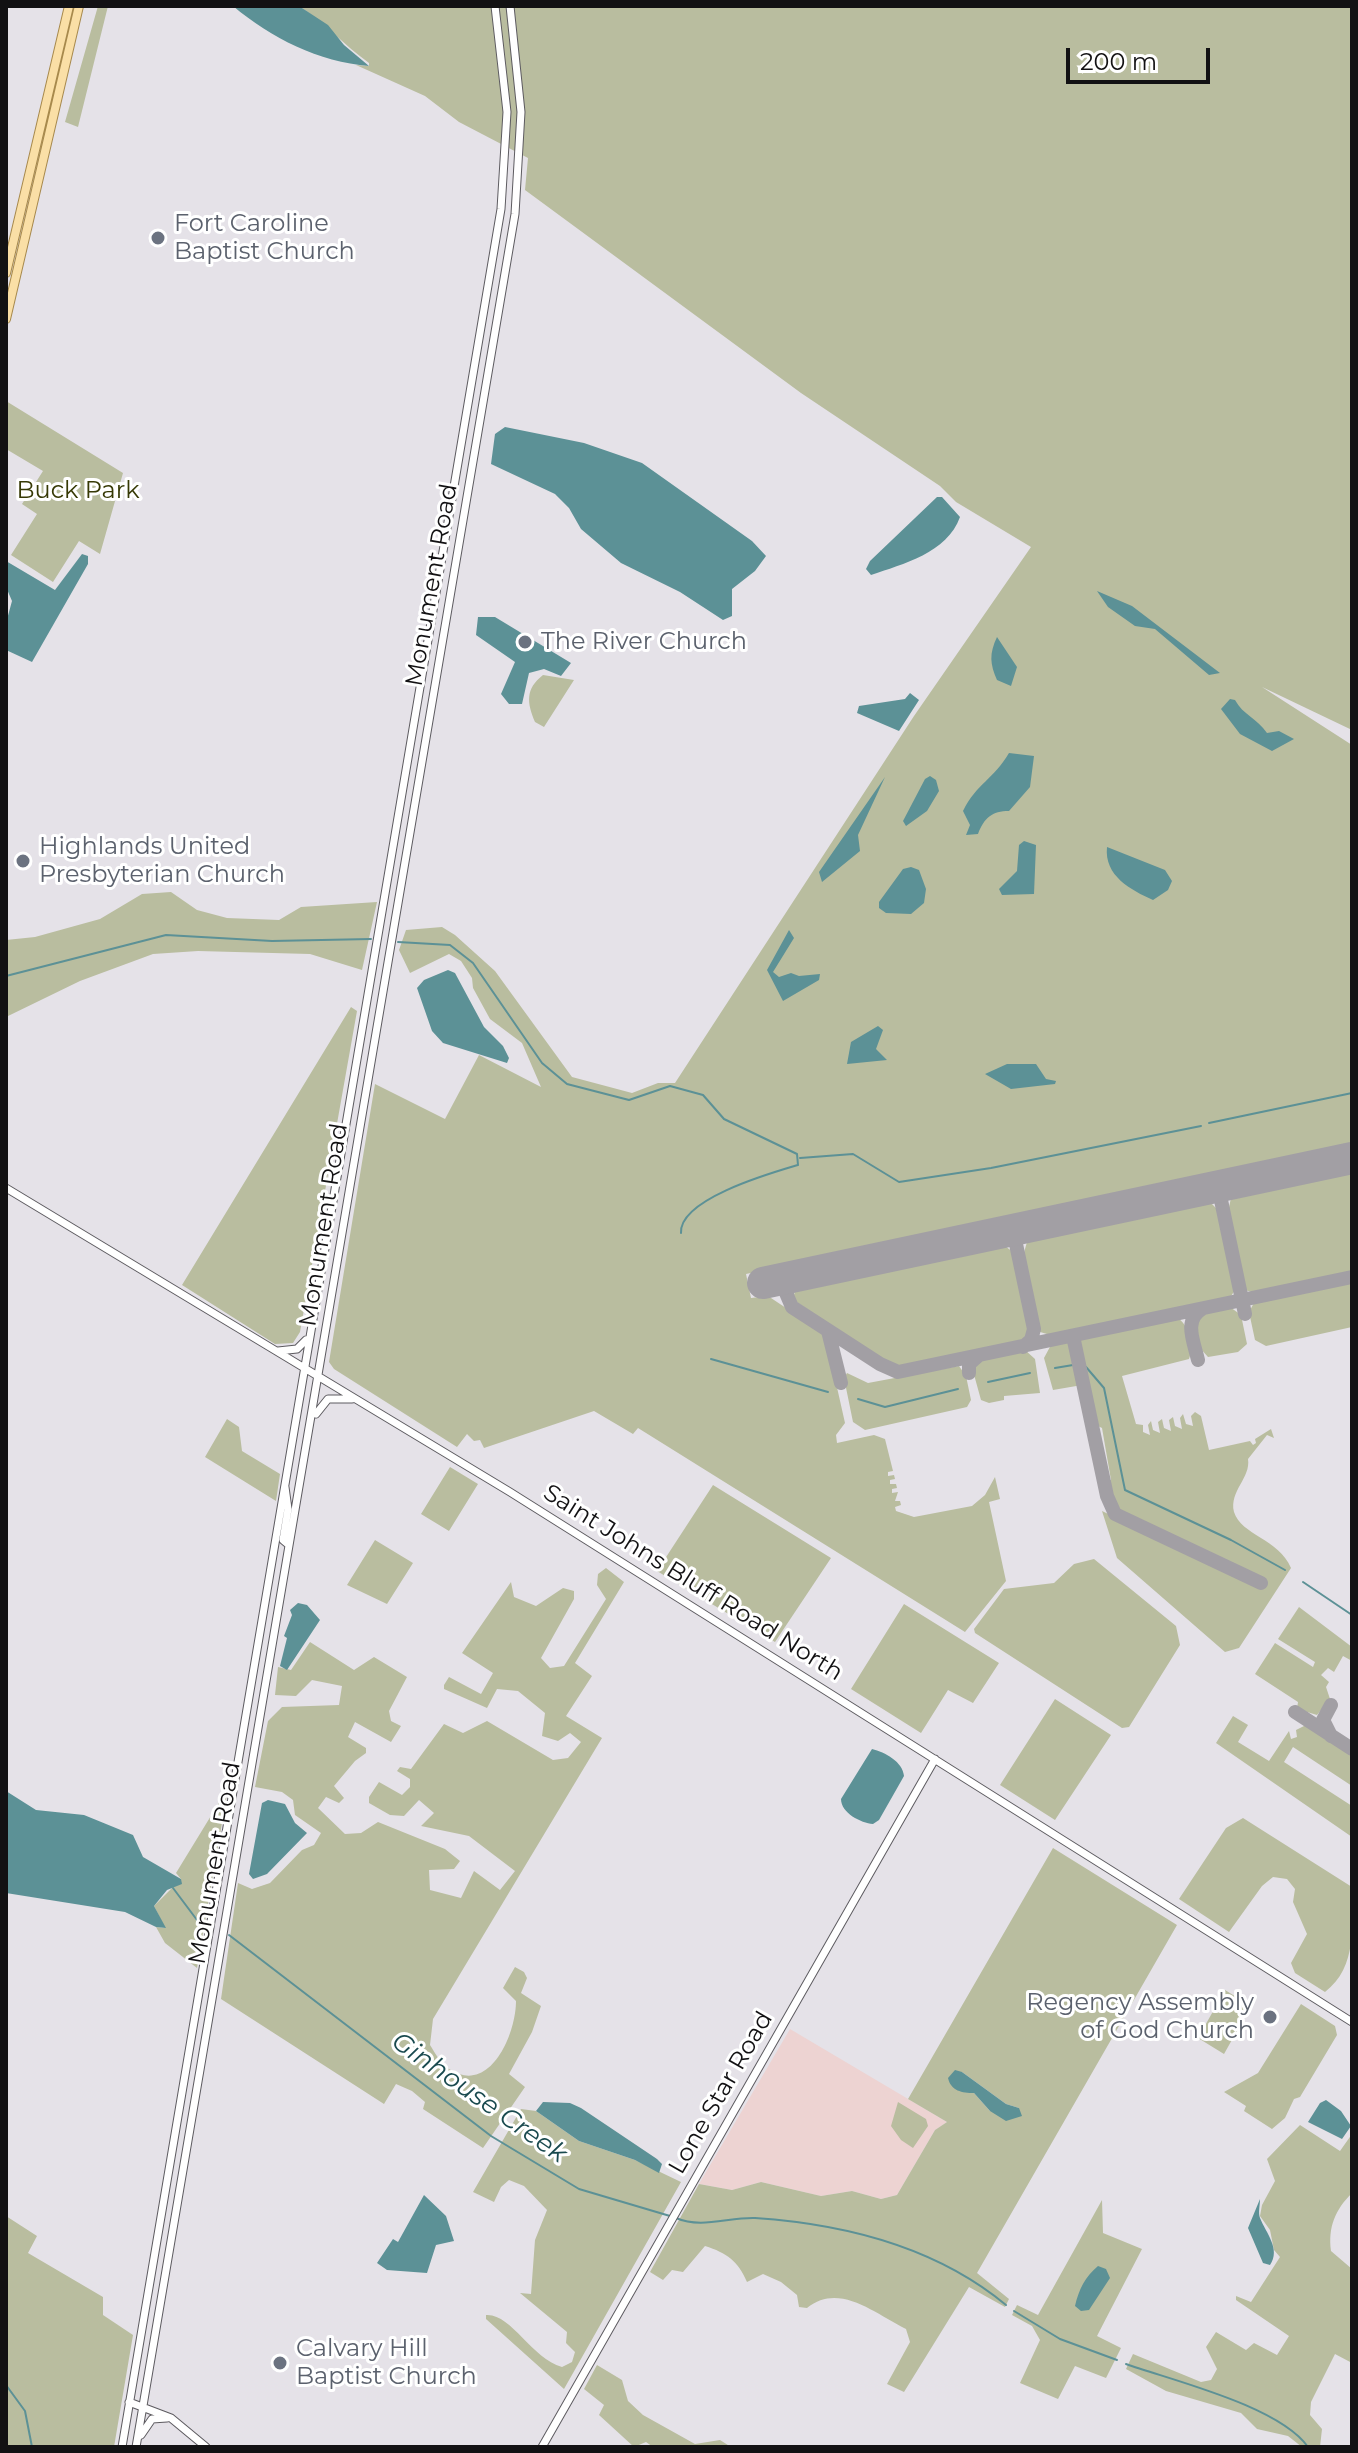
<!DOCTYPE html>
<style>
body{margin:0}
#map{position:relative;width:1358px;height:2453px;overflow:hidden;background:#e5e2e8;font-family:Montserrat,sans-serif}
canvas{display:block}
.frame{position:absolute;inset:0;border:8px solid #121113;pointer-events:none}
.scale{position:absolute;left:1066px;top:48px;width:144px;height:36px;box-sizing:border-box;border:4px solid #121113;border-top:0;padding-left:10px;font-size:24px;line-height:28px;white-space:nowrap;color:#121113;-webkit-text-stroke:6px #fff;paint-order:stroke}
</style>
<div id="map">
<canvas width="1358" height="2453"></canvas>
<div class="frame"></div>
<div class="scale">200 m</div>
</div>
<script>
const context = document.querySelector('canvas').getContext('2d');
context.lineJoin = 'round';
function paint(path, color) { context.fillStyle = color; context.fill(path, 'evenodd'); }
function trace(path, color, width, dash) { context.strokeStyle = color; context.lineWidth = width; context.lineCap = dash ? 'butt' : 'round'; context.setLineDash(dash || []); context.stroke(path); }
function label(font, color, halo, rows, align = 'center') {
  context.font = font + ' Montserrat,sans-serif'; context.lineWidth = 6; context.setLineDash([]); context.textBaseline = 'middle'; context.strokeStyle = halo; context.fillStyle = color; for (const [text, x, y, turn = 0] of rows) {
    context.save(); context.translate(x, y); context.rotate((+turn || 0) * Math.PI / 180); context.textAlign = isNaN(turn) ? turn : align; if (halo) context.strokeText(text, 0, 0); context.fillText(text, 0, 0); context.restore();
  }
}
paint(new Path2D(`
 M790 2029 947 2122 935 2130 897 2195 881 2199 852 2191 821 2196 761 2182 732 2190 699 2184Z`), '#edd3d2');
paint(new Path2D(`
 M98 6H108L78 127 65 122Z
 M299 6H1352V730L1262 687 1352 745V1144L746 1274 751 1298 768 1296 825 1334 845 1423 836 1435 837 1443 874 1435 885 1439 893 1471 888 1472V1476L894 1475 895 1479 890 1480V1484H896L897 1488 892 1489V1493L898 1492 895 1501H900L901 1505 895 1507 896 1511 914 1517 972 1506 985 1495 995 1477 1000 1499 989 1502 1006 1581 965 1632 638 1428 633 1434 594 1411 484 1448 480 1440 474 1441 467 1434 457 1447 334 1369 329 1362 375 1084 445 1119 479 1055 541 1087 522 1043 490 1019 473 988 472 978 461 961 449 954 410 973 399 950 406 930 442 927 455 935 495 971 572 1077 632 1093 658 1083H675L914 716 1031 547 956 502 940 486 801 393 525 190 528 158 459 122 425 96 356 65 369 66V63C344 45 325 23 299 6Z
 M6 401 123 473 100 554 79 541 53 582 11 555 37 514 22 504 43 471 6 449Z
 M543 675 574 680 544 727 535 722C527 703 525 689 543 675Z
 M171 892 197 910 227 918 279 920 301 907 377 902 362 970 310 954 198 951 153 954 80 981 6 1017V940L35 937 100 919 142 894Z
 M351 1007 357 1011 300 1332 293 1343 275 1344 182 1285Z
 M1352 1172V1273L1255 1293 1245 1290 1228 1212 1231 1198Z
 M1210 1202 1220 1212 1236 1288 1230 1298 1054 1336 1040 1332 1023 1256 1027 1242Z
 M1005 1246 1013 1252 1029 1331 1027 1339 1010 1345 895 1368 792 1299 796 1290Z
 M1352 1281V1327L1266 1346 1255 1340 1249 1312 1255 1301Z
 M1230 1307 1241 1315 1247 1344 1238 1352 1208 1357 1200 1348 1196 1318 1204 1312Z
 M1179 1319C1189 1326 1194 1347 1189 1359L1122 1376 1136 1424 1143 1425V1432L1150 1435 1148 1425 1151 1421 1153 1430 1160 1433 1158 1422 1162 1419 1164 1428 1171 1431 1169 1420 1173 1417 1175 1426 1182 1429 1180 1418 1183 1414 1186 1424 1193 1426 1191 1416 1195 1412 1201 1416 1209 1450 1250 1441 1253 1445 1256 1443 1255 1439 1271 1429 1274 1438 1267 1435 1248 1459C1251 1478 1229 1491 1234 1512 1241 1535 1279 1539 1291 1568L1239 1648 1225 1652 1117 1558 1102 1511 1260 1586 1263 1579 1109 1507 1100 1483 1111 1480 1102 1428 1096 1425 1088 1384 1053 1390 1044 1358 1051 1345Z
 M1025 1350 1035 1359 1040 1393 1004 1396V1400L989 1403 981 1400 973 1371 976 1362Z
 M959 1366 966 1376 971 1400 967 1407 865 1430 853 1422 844 1378 847 1373 868 1383Z
 M227 1419 239 1427 242 1451 280 1474 276 1501 205 1457Z
 M450 1467 478 1484 449 1531 421 1514Z
 M713 1485 831 1558 775 1642 657 1571Z
 M375 1540 413 1563 387 1604 347 1585Z
 M1094 1559 1176 1626 1180 1645 1129 1727 1122 1728 975 1633 974 1629 1004 1589 1054 1583 1074 1564Z
 M606 1568 624 1582 575 1663 592 1676 566 1716 602 1738 433 2019 430 2045C435 2053 441 2064 449 2069 490 2096 516 2034 516 2001L503 1988 515 1967 524 1972 527 1978 521 1993 541 2006 532 2032 509 2074 525 2087 483 2148 423 2109 425 2102 412 2091 396 2084 384 2104 221 1999 238 1883 252 1889 270 1883 302 1850 314 1845 321 1833 295 1815 293 1800 282 1792 255 1787 268 1721 282 1707 339 1705 342 1686 312 1680 296 1696 275 1695 278 1667 291 1670 310 1642 354 1670 374 1657 407 1677 389 1711 391 1721 401 1726 391 1742 355 1722 348 1737 366 1748V1753L355 1761 334 1786 344 1798 339 1803 326 1797 318 1808 345 1834 361 1833 378 1822 445 1849 460 1861 454 1869 429 1870 430 1890 461 1898 474 1871 500 1890 515 1871 469 1836 421 1826 434 1813 419 1800 404 1816 390 1815 369 1803V1797L379 1782 402 1795 410 1787V1779L397 1771 400 1767 411 1769 444 1724 463 1733 487 1721 553 1760 568 1758 581 1742 570 1733 558 1741 542 1736 545 1713 518 1691 497 1689 487 1708 444 1689V1685L449 1677 481 1694 493 1673 462 1653 511 1582 514 1597 536 1606 563 1588 574 1591V1599L541 1658 550 1668 564 1666 606 1599 597 1585 598 1574Z
 M904 1604 999 1663 973 1703 948 1690 921 1733 851 1689Z
 M1299 1607 1352 1647V1661L1343 1656 1334 1672 1328 1668 1321 1675 1329 1682 1326 1687 1330 1699 1317 1715 1297 1709 1298 1702 1255 1674 1275 1643 1313 1667 1315 1662 1278 1639Z
 M1055 1699 1111 1735 1055 1820 1000 1785Z
 M1233 1716 1248 1725 1238 1742 1269 1761 1289 1731 1291 1739 1297 1737 1296 1730 1308 1724 1352 1753V1786L1293 1747 1284 1762 1352 1806V1837L1216 1743Z
 M228 1788 197 1968 165 1943 156 1927 165 1928 154 1906 181 1879 176 1873Z
 M1243 1818 1352 1887C1352 1924 1358 1967 1325 1992L1295 1973 1291 1963 1307 1934 1293 1902 1295 1889 1287 1879 1273 1877 1262 1886 1229 1932 1179 1899 1226 1828Z
 M1053 1848 1177 1925 977 2273 1009 2299 1005 2307 969 2287 904 2392 887 2384 910 2342 906 2329C874 2313 839 2282 807 2308L799 2307 797 2295 781 2282 763 2274 747 2282C738 2261 727 2253 705 2246L683 2272 672 2270 663 2280 650 2272 699 2184 732 2190 761 2182 821 2196 852 2191 881 2199 897 2195 935 2130 947 2122 908 2099ZM962 2072 1006 2104 1019 2108 990 2111 974 2093 962 2091Z
 M1225 1990 1251 2006 1224 2054 1198 2038Z
 M1301 2004 1335 2026 1337 2035 1300 2097 1294 2099 1285 2118 1272 2129 1244 2111 1246 2106 1224 2092 1258 2073Z
 M898 2102 926 2119 928 2126 913 2148 901 2140 891 2126Z
 M521 2109 536 2111 579 2141 635 2160 681 2182 564 2389 486 2319V2315C511 2313 531 2358 562 2367L572 2362 575 2352 566 2343 567 2332 520 2293 531 2294 535 2240 547 2210 524 2186 509 2180 501 2187 494 2202 473 2192Z
 M1300 2125 1340 2151 1352 2134V2193C1335 2210 1328 2227 1331 2251L1352 2269V2363L1335 2354 1311 2402 1310 2415 1322 2429 1320 2447H1302L1288 2436 1257 2429 1241 2413 1166 2391 1126 2369 1133 2354 1201 2382 1211 2380 1217 2369 1206 2347 1216 2332 1246 2350 1254 2343 1277 2355 1289 2336 1236 2300V2296L1251 2302 1280 2257 1274 2250 1270 2230 1260 2216 1262 2205 1275 2181 1267 2159Z
 M1102 2200 1103 2233 1142 2249 1097 2336 1121 2348 1106 2378 1075 2366 1058 2399 1020 2383 1040 2340 1032 2326 1012 2315 1017 2305 1038 2315Z
 M6 2216 37 2236 28 2253 103 2297V2315L133 2335 114 2447H6Z
 M597 2365 622 2380 628 2401 643 2415 695 2444 720 2440 731 2447H653L646 2442 634 2447 599 2415 604 2405 584 2389Z`), '#b9bd9f');
paint(new Path2D(`
 M233 6H299L328 25 344 45 369 66C319 62 271 38 233 6Z
 M505 427 584 443 642 463 752 541 766 556 755 571 732 589V616L723 620 680 592 621 563 581 529 569 508 555 494 491 464 495 434Z
 M937 497H942L960 517C947 553 903 564 871 575L866 569 870 561Z
 M82 554 88 556V564L32 662 6 650V623L12 601 6 587V561L55 590Z
 M1097 591 1132 606 1220 673 1209 675 1155 629 1135 626 1108 607Z
 M478 617H495L571 663 561 676 544 669 529 673 522 704H509L501 694 515 662 476 635Z
 M997 637 1017 667 1011 686 997 680C990 664 989 654 997 637Z
 M910 693 919 700 899 731 857 713 859 706 905 699Z
 M1230 699 1235 700C1243 715 1257 718 1267 733L1279 731 1294 739 1272 751 1240 734 1221 709Z
 M1009 753 1034 756 1030 787 1009 811C992 811 984 818 978 834L966 835 970 825 963 811C977 783 993 780 1009 753Z
 M930 776 936 780 939 791 927 811 906 826 903 821 925 779Z
 M885 777 858 835 860 851 822 882 819 872Z
 M1024 841 1036 845 1034 894 1002 895 999 889 1017 871 1019 845Z
 M1107 847 1165 870 1172 881 1168 890 1153 900C1131 890 1104 876 1107 847Z
 M911 867 919 870 926 889 924 903 911 914 886 913 879 908V902L903 869Z
 M789 930 794 938 773 972 779 977 791 973 799 976 820 974 819 980 783 1001 767 970Z
 M448 970 455 973 484 1027 503 1046 509 1058 507 1063 443 1043 432 1031 417 988 424 980Z
 M878 1026 883 1030 876 1049 887 1060 847 1064 851 1042Z
 M1007 1064H1036L1046 1079 1056 1081 1055 1084 1011 1089 985 1074Z
 M298 1603 307 1605 320 1620 287 1670 280 1666 287 1638 284 1636 292 1615 290 1610Z
 M872 1749C885 1752 903 1762 904 1776L879 1820 873 1824C861 1823 841 1813 841 1799Z
 M6 1791 36 1810 84 1815 133 1835 143 1857 181 1879 182 1884 167 1890 154 1906 166 1928 156 1927 125 1912 6 1893Z
 M268 1800 285 1804 295 1823 307 1833 267 1874 253 1879 249 1874 262 1803Z
 M955 2070 962 2072 1006 2104 1019 2108 1022 2116 1006 2121 990 2111 974 2093C962 2093 951 2091 948 2078Z
 M1326 2100 1341 2111 1351 2126 1342 2139 1308 2122 1320 2103Z
 M543 2102 570 2103 581 2108 657 2159 662 2164 659 2173 635 2160 579 2141 536 2111Z
 M424 2195 446 2216 454 2241 436 2245 427 2273 387 2270 377 2263 393 2239 398 2242Z
 M1260 2199C1260 2205 1258 2213 1260 2218 1266 2233 1281 2249 1270 2265L1263 2263 1248 2228Z
 M1098 2266 1106 2269 1110 2278 1089 2310 1081 2311 1075 2306C1079 2289 1085 2277 1098 2266Z`), '#5c9196');
trace(new Path2D(`
 M398 942 450 945 473 963 542 1063 567 1084 629 1100 670 1086 703 1095 724 1119 797 1154 798 1165C771 1173 679 1199 681 1233
 M6 976 166 935 272 941 371 939
 M1209 1123 1352 1093
 M800 1158 853 1154 899 1182 991 1168 1201 1126
 M711 1359 828 1392
 M1086 1367 1104 1388 1125 1490 1231 1540 1285 1570
 M1055 1368 1073 1365
 M988 1382 1030 1373
 M858 1399 885 1407 958 1389
 M1303 1582 1352 1615
 M173 1888 203 1928
 M229 1935 491 2136 579 2189 670 2216
 M676 2218C701 2229 729 2217 755 2218 845 2224 936 2247 1006 2305
 M1014 2311 1060 2339 1117 2360
 M1126 2364C1174 2381 1279 2406 1308 2447
 M6 2385 25 2411 32 2447`), '#5c9196', 2);
trace(new Path2D(`
 M1218 1186 1245 1314
 M1013 1230 1034 1329 1031 1340 1023 1347
 M797 1276 786 1293 792 1307 880 1364 898 1372 1352 1277
 M828 1331 841 1383
 M1073 1336 1107 1496 1115 1514 1261 1583
 M1198 1360C1194 1342 1183 1320 1202 1309
 M969 1373V1364L978 1356
 M1331 1705 1323 1720 1331 1736
 M1295 1712 1352 1749`), '#a29fa4', 14);
trace(new Path2D(`
 M763 1283 1352 1158`), '#a29fa4', 32);
const secondary = new Path2D(`
 M6 1188 510 1492 1352 2022
 M278 1351 297 1349 306 1340
 M316 1414 328 1399H352
 M285 1487 288 1509 283 1540 289 1545
 M129 2402 171 2418 206 2447
 M141 2435 152 2419 167 2418
 M122 2447 501 209 507 112 495 6
 M136 2447 515 214 521 112 510 6
 M542 2447 935 1759`);
const primary = new Path2D(`
 M6 273 69 6
 M6 319 79 6`);
trace(secondary, '#5d5b60', 9);
trace(primary, '#a7894c', 10);
trace(secondary, '#fff', 7);
trace(primary, '#fadfa6', 8);
for (const [x, y, r, color] of [
 [158,238,8,"#6b7280"],
 [525,642,8,"#6b7280"],
 [23,861,8,"#6b7280"],
 [1270,2017,8,"#6b7280"],
 [280,2363,8,"#6b7280"]
]) { const dot = new Path2D(); dot.arc(x, y, r, 0, 2 * Math.PI); context.fillStyle = color; context.fill(dot); trace(dot, '#fff', 3); }
label('24px', '#5b616d', '#fff', [
 ["Fort Caroline",174,224],
 ["Baptist Church",174,252],
 ["The River Church",541,642],
 ["Highlands United",39,847],
 ["Presbyterian Church",39,875],
 ["Regency Assembly",1254,2003,"right"],
 ["of God Church",1254,2031,"right"],
 ["Calvary Hill",296,2349],
 ["Baptist Church",296,2377]
], 'left');
label('24px', '#363905', '#fff', [
 ["Buck Park",78,491]
]);
label('24px', '#121113', '#fff', [
 ["Monument Road",432,585,-80],
 ["Monument Road",324,1225,-81],
 ["Saint Johns Bluff Road North",693,1583,32],
 ["Monument Road",215,1863,-80],
 ["Lone Star Road",721,2093,-60]
]);
label('italic 26px', '#1a4a4f', '#fff', [
 ["Ginhouse Creek",479,2098,35]
]);
</script>
